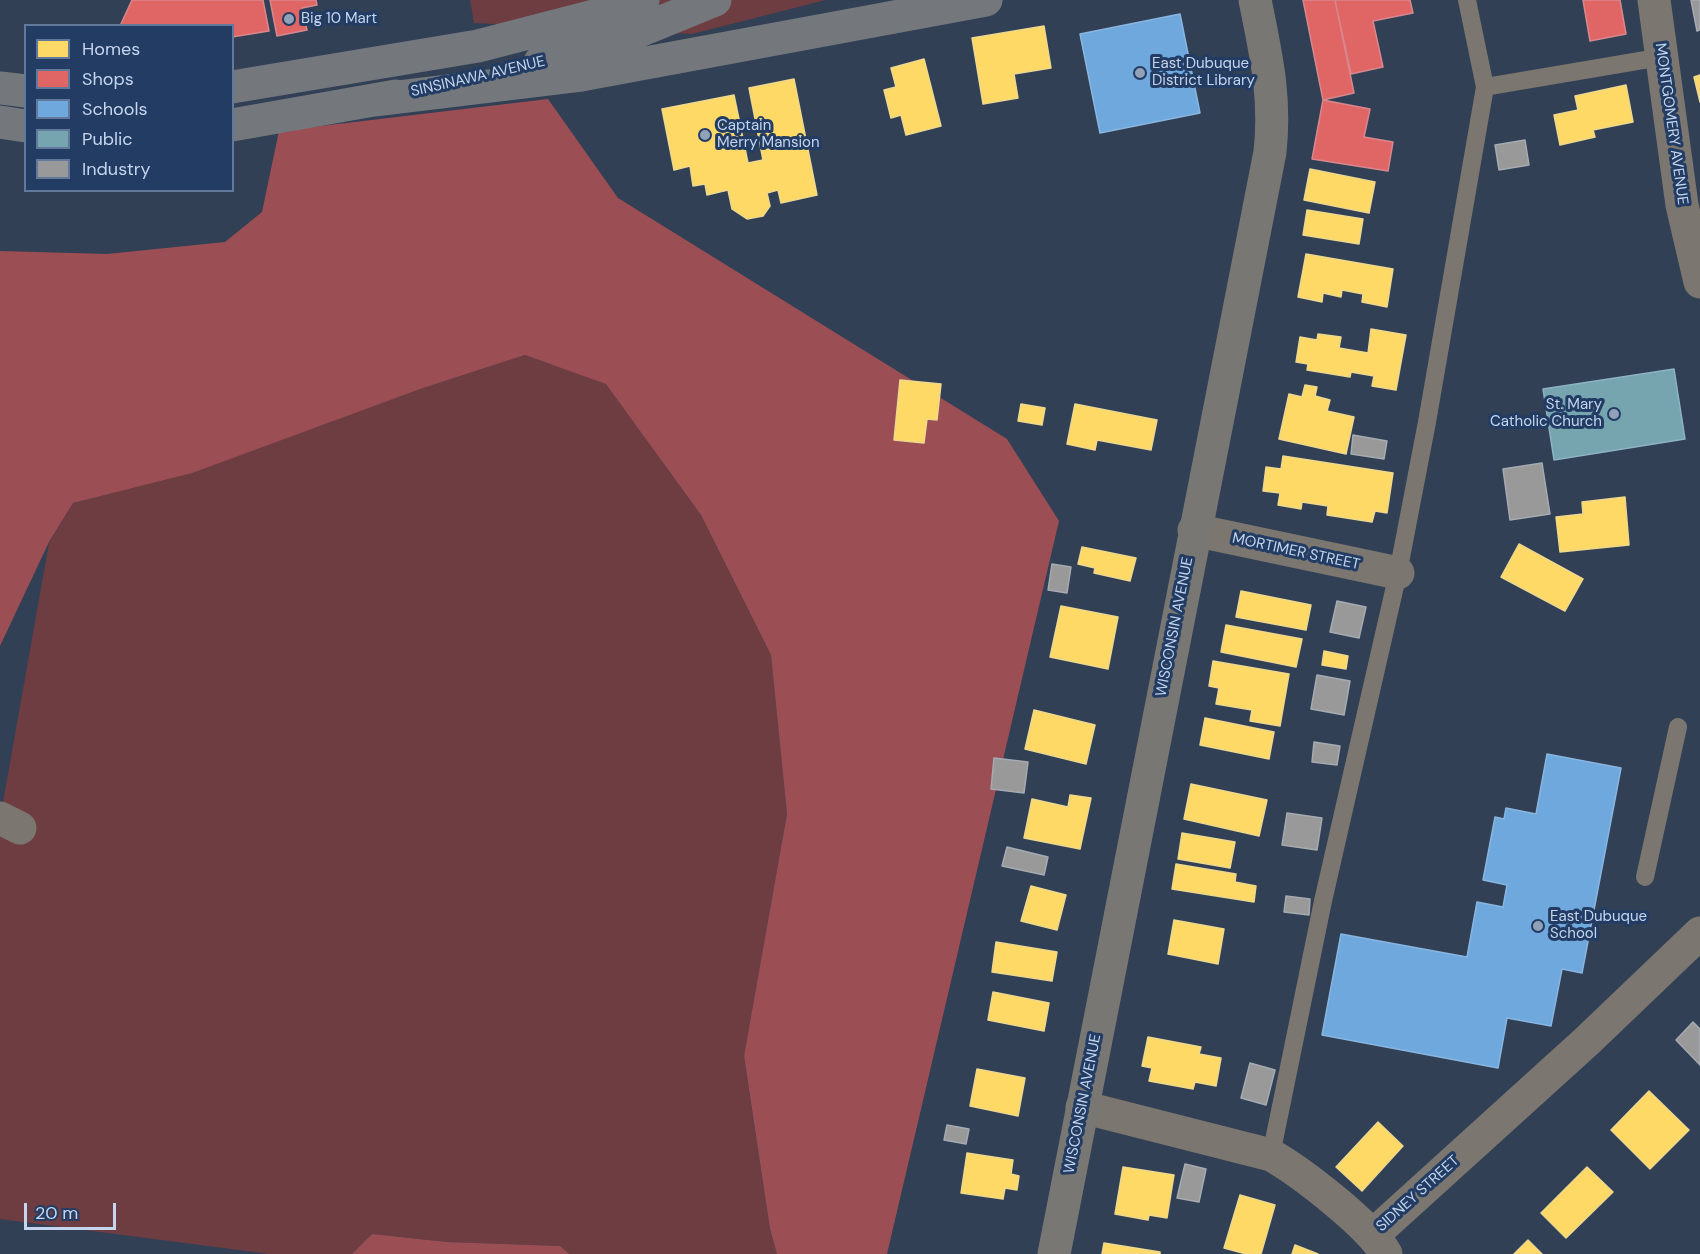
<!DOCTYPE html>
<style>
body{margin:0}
#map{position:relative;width:1700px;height:1254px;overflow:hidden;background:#314055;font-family:"DM Sans",sans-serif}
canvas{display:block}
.legend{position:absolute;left:24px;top:24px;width:210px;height:168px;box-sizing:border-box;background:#223c64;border:2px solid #63799b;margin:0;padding:8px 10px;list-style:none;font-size:18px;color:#c5d5ed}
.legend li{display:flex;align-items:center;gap:12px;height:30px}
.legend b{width:30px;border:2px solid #63799b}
.scale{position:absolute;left:24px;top:1203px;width:92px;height:27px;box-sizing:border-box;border:3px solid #c5d5ed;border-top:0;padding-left:8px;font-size:18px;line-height:21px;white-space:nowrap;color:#c5d5ed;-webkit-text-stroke:4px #223c64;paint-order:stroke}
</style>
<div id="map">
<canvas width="1700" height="1254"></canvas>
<ul class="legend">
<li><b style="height:16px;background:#ffd966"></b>Homes</li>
<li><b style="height:16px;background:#e06666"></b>Shops</li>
<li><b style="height:16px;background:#6fa8dc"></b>Schools</li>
<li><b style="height:16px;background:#76a5af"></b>Public</li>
<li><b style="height:16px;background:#999"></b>Industry</li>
</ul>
<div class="scale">20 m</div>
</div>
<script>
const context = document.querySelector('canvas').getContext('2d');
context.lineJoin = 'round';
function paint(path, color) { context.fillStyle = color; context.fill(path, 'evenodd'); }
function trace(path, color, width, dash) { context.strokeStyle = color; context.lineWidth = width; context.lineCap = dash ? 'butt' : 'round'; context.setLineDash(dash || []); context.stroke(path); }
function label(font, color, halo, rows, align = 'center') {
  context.font = font + ' "DM Sans",sans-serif'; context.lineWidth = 6; context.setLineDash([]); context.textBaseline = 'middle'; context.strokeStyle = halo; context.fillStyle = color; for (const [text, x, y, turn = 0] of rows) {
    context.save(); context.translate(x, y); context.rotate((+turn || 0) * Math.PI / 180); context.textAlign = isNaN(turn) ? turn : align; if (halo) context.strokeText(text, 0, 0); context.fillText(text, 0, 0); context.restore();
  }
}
paint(new Path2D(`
 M470 0H826L692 34 474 23Z
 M525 355 606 383 701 515 771 655 787 814 744 1057 770 1229 777 1254H569L560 1246 447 1242 372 1234 352 1254H269L0 1219V819L49 543 73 503 192 472 423 388Z`), '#6d3d42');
paint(new Path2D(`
 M548 99 618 198 1007 439 1059 521 887 1254H777L770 1229 744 1056 787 814 771 655 701 515 606 384 525 355 423 388 192 473 73 503 49 542 0 646V251L107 254 225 242 262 212 279 131Z
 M372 1234 447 1242 560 1246 569 1254H352Z`), '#9c4e55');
const homes = new Path2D(`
 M1044 26 1051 68 1014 74 1018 98 983 104 972 38Z
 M924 59 941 126 906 135 901 115 891 118 884 90 896 87 891 68Z
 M1700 75V102L1694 77Z
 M794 79 817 195 781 203 778 190 767 193 770 206 763 216 747 219 732 209 728 190 707 195 705 184 693 186 690 166 674 170 662 109 734 95 748 163 763 160 749 88Z
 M1626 85 1633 122 1593 130 1595 137 1560 145 1554 115 1578 110 1575 96Z
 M1310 169 1375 182 1369 213 1304 200Z
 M1307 210 1363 219 1359 244 1303 235Z
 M1306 254 1393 269 1387 307 1362 302 1363 294 1342 290 1341 297 1323 293 1322 302 1298 297Z
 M1371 329 1406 335 1396 390 1372 386 1374 376 1351 372 1350 377 1307 370 1308 364 1296 362 1300 337 1317 340 1318 334 1341 337 1339 348 1368 353Z
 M900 380 941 384 937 420 927 419 924 443 894 440Z
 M1305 385 1317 387 1315 396 1330 400 1327 411 1354 417 1346 454 1279 439 1289 394 1302 397Z
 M1021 404 1045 408 1042 425 1018 421Z
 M1075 404 1157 420 1151 450 1097 440 1095 450 1067 444Z
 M1283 456 1393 473 1387 513 1375 511 1372 522 1327 515 1328 506 1302 502 1301 509 1278 505 1280 493 1263 491 1266 467 1281 469Z
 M1625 497 1629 545 1560 552 1556 517 1583 514 1582 502Z
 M1519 544 1583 579 1565 611 1501 577Z
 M1082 547 1136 558 1130 581 1094 573 1095 568 1078 564Z
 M1241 591 1311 605 1306 630 1236 617Z
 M1061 606 1118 617 1108 669 1050 657Z
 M1226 625 1302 639 1296 667 1221 652Z
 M1324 651 1348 656 1346 669 1322 665Z
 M1213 661 1289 674 1280 726 1250 721 1252 710 1216 704 1219 688 1209 686Z
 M1034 710 1095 725 1086 764 1025 749Z
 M1205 718 1274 732 1269 759 1200 745Z
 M1191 784 1267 800 1259 836 1184 819Z
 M1070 795 1091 798 1080 849 1024 838 1032 799 1068 807Z
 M1182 833 1235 842 1230 868 1178 859Z
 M1176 864 1236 874 1235 882 1256 886 1254 902 1172 889Z
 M1031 886 1066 895 1057 930 1021 921Z
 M1174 920 1224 929 1218 964 1168 954Z
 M996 942 1057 952 1052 981 992 972Z
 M993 992 1049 1003 1044 1031 988 1020Z
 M1148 1037 1201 1047 1199 1054 1221 1058 1216 1086 1195 1082 1193 1089 1149 1081 1152 1068 1142 1066Z
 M977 1069 1025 1078 1018 1116 970 1106Z
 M1649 1091 1689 1130 1650 1169 1611 1130Z
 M1378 1122 1403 1146 1362 1191 1336 1167Z
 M967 1153 1013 1160 1011 1174 1019 1176 1017 1190 1005 1188 1003 1199 961 1193Z
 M1123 1167 1174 1175 1167 1218 1149 1215 1148 1220 1115 1214Z
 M1587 1167 1613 1192 1566 1238 1541 1213Z
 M1240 1195 1275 1205 1261 1254H1246L1224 1248Z
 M1528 1240 1542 1254H1514Z
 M1104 1243 1160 1252V1254H1102Z
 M1295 1245 1318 1254H1292Z`);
paint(homes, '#ffd966');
trace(homes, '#eed88e', 1.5);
const shops = new Path2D(`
 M132 0H263L269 31 232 37V26H120Z
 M270 0H316L317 5 302 8 307 30 277 36Z
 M1303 0H1335L1354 93 1323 100Z
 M1335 0H1410L1413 13 1373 21 1383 67 1351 74Z
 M1583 0H1620L1626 34 1590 41Z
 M1323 100 1370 109 1364 137 1393 142 1388 171 1312 159Z`);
paint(shops, '#e06666');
trace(shops, '#d8878e', 1.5);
const schools = new Path2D(`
 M1180 14 1200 113 1100 133 1080 34Z
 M1547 754 1621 768 1582 973 1562 969 1551 1026 1507 1018 1498 1068 1322 1035 1341 934 1467 957 1477 902 1503 907 1507 885 1483 880 1495 817 1504 819 1506 808 1536 814Z`);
paint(schools, '#6fa8dc');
trace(schools, '#89b6e1', 1.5);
const public = new Path2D(`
 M1674 369 1685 439 1554 460 1543 389Z`);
paint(public, '#76a5af');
trace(public, '#8eb3c2', 1.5);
const industry = new Path2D(`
 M1691 0H1700V30L1697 31Z
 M1525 140 1529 165 1499 170 1495 145Z
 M1353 435 1387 441 1384 459 1351 454Z
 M1542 463 1550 514 1510 520 1503 469Z
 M1052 564 1071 567 1067 593 1048 590Z
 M1337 601 1366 607 1359 638 1330 632Z
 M1317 675 1350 681 1344 715 1311 709Z
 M1314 742 1340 746 1337 765 1312 762Z
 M994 758 1028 762 1024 793 991 789Z
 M1287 813 1322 818 1317 850 1282 845Z
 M1007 847 1048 857 1044 875 1002 866Z
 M1286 896 1310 899 1309 915 1284 912Z
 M1693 1022 1700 1029V1065L1676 1040Z
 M1250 1063 1275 1070 1266 1105 1241 1098Z
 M947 1125 969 1129 966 1144 944 1140Z
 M1185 1164 1206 1169 1199 1202 1177 1198Z`);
paint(industry, '#999');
trace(industry, '#a6abb2', 1.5);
trace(new Path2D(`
 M1467 0 1485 87
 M1645 877 1678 727
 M1271 1155 1323 901 1398 573 1427 422 1485 87 1662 57`), '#7b766f', 18);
trace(new Path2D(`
 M1654 0 1682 205 1700 282
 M1194 530 1398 573
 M0 818 20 828
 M1082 1107 1271 1155C1301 1172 1370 1225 1386 1254
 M1373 1235 1587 1041 1700 933`), '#7b766f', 33);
trace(new Path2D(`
 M1054 1254 1270 152C1276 96 1266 55 1255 0`), '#787774', 33);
trace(new Path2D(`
 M540 62 605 45 715 0
 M232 87 478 46 621 9 643 0
 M0 88 26 91
 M374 100 581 75 986 0
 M0 122 26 126
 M232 125 396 96`), '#74787d', 33);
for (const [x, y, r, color] of [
 [289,19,6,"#91a1b8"],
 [1140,73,6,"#91a1b8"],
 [705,135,6,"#91a1b8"],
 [1614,414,6,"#91a1b8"],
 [1538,926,6,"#91a1b8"]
]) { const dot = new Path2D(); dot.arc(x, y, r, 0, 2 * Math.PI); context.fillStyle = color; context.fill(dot); trace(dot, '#223c64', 2); }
label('15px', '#c5d5ed', '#223c64', [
 ["Big 10 Mart",301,19],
 ["East Dubuque",1152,64],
 ["District Library",1152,81],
 ["Captain",717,126],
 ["Merry Mansion",717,143],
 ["St. Mary",1602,405,"right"],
 ["Catholic Church",1602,422,"right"],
 ["East Dubuque",1550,917],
 ["School",1550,934]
], 'left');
label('15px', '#c5d5ed', '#223c64', [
 ["SINSINAWA AVENUE",478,77,-13],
 ["MONTGOMERY AVENUE",1671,124,82],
 ["MORTIMER STREET",1296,552,12],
 ["WISCONSIN AVENUE",1175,627,-79],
 ["WISCONSIN AVENUE",1083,1104,-79],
 ["SIDNEY STREET",1418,1194,-42]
]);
</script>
